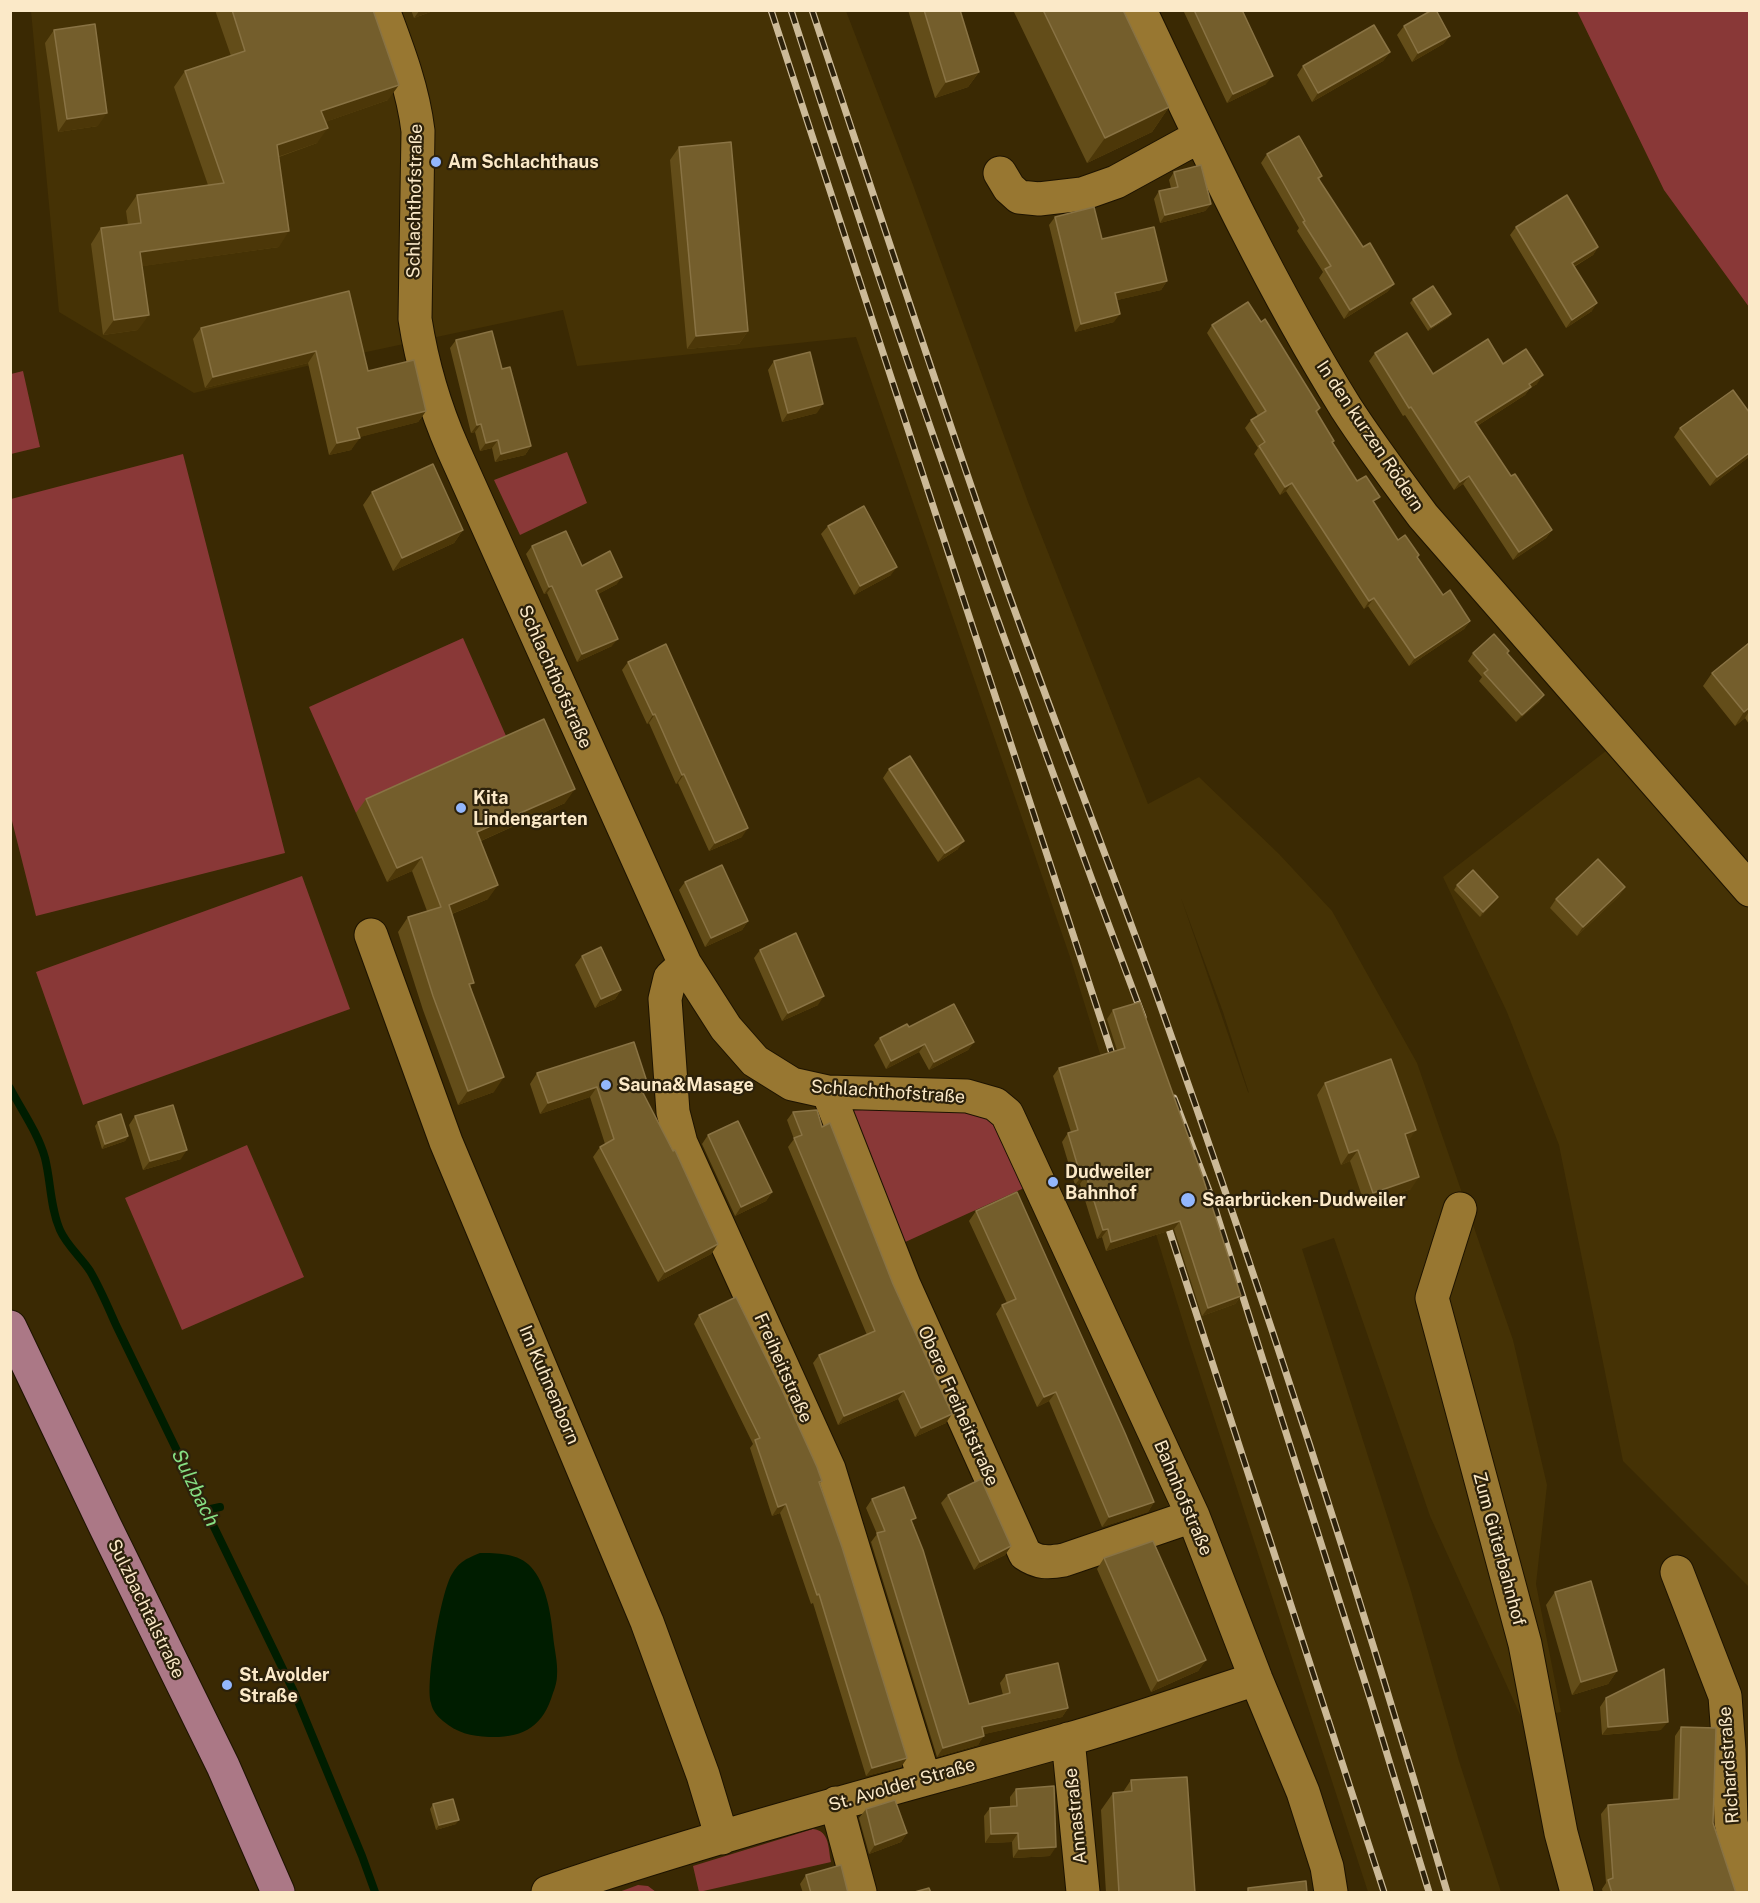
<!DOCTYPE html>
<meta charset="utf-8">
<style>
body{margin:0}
#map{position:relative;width:1760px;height:1903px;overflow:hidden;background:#3a2903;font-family:"Public Sans",sans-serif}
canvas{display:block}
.frame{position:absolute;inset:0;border:12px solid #fbe9c8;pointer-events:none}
</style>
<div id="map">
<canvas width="1760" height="1903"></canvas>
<div class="frame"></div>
</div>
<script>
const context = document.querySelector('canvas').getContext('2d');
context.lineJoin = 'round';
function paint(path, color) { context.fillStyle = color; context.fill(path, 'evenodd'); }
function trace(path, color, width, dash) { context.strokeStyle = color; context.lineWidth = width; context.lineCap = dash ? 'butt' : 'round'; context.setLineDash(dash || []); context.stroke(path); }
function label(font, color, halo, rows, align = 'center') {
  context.font = font + ' "Public Sans",sans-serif'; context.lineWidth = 4.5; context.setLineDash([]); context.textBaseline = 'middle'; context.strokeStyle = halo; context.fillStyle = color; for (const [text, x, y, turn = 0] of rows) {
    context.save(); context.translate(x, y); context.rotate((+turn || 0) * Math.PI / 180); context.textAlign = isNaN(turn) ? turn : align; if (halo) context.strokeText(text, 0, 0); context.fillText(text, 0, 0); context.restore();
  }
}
paint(new Path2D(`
 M31 11H846L913 185 1028 502 1148 804 1199 777 1279 854 1332 911 1417 1063 1513 1340 1547 1485 1536 1584 1561 1712 1522 1719 1430 1516 1334 1238 1302 1249 1411 1591 1459 1761 1501 1892H1368L1189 1341 1070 957 856 337 577 366 563 310 357 354 194 393 59 312ZM1181 898 1223 1012 1249 1093 1248 1092Z
 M1624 737 1749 881V1587L1623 1461 1559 1145 1507 1012 1443 877Z`), '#453205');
paint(new Path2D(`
 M1577 11H1749V307L1664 190Z
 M23 371 40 447 11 454V374Z
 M567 452 587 503 520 535 494 480Z
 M183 454 285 853 36 916 11 817V499Z
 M463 638 510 745 356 813 309 707Z
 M302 876 350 1009 83 1105 36 972Z
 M843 1106 959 1108 994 1121 1024 1188 903 1243Z
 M247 1145 304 1277 182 1330 125 1198Z
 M813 1829C830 1831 828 1848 831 1862L699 1892 693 1866Z
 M638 1885 648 1886 656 1892H619Z`), '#893837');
paint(new Path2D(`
 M480 1553C496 1553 519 1553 531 1567 546 1583 551 1614 553 1635 554 1648 558 1662 557 1676 557 1681 555 1688 553 1693 543 1727 523 1738 489 1737 471 1736 457 1733 443 1721 438 1717 432 1710 431 1703 425 1684 441 1591 452 1574 460 1561 466 1559 480 1553Z`), '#001d00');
trace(new Path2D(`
 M10 1088C22 1111 38 1133 45 1158 51 1182 50 1207 60 1230 67 1246 81 1257 90 1271 100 1288 108 1307 116 1325L295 1694 362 1856 375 1892
 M206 1510 220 1507`), '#001d00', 8);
const minor = new Path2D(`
 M383 10C398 50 413 89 418 131L415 319C422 364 435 408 453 449L685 964 726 1028 755 1061 792 1084 828 1092 967 1096 995 1104 1007 1114 1193 1516 1256 1679 1303 1792 1327 1867 1331 1892
 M1140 10C1204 145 1267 281 1346 408 1370 445 1397 481 1423 516L1750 890
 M1000 173 1009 188 1019 197 1039 199 1082 194 1116 182 1200 136
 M371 935 446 1142 647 1622 703 1775 722 1838
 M685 964 670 978 665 999 673 1112 681 1143 829 1469 924 1778
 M828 1092 904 1285 1025 1554C1038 1563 1048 1563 1064 1560L1193 1516
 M1460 1209 1432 1298 1525 1644 1561 1833 1577 1892
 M1677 1572 1725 1696 1729 1750 1731 1822 1746 1892
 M1068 1739 1083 1892
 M836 1803 860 1892
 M548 1892C718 1834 893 1789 1066 1740 1130 1722 1193 1699 1256 1679`);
const major = new Path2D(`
 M10 1327 105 1526 223 1766 278 1892`);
trace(minor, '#1d1301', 35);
trace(major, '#1d1301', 35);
trace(minor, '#987731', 33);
trace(major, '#ab7886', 33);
const rail = new Path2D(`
 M771 10 1117 1069
 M791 10C900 349 1018 684 1143 1017
 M812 10C871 187 929 365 990 541 1042 691 1101 840 1155 990 1261 1288 1359 1589 1447 1892
 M1174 1098 1211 1196 1370 1698 1429 1892
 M1164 1214 1384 1892`);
trace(rail, '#ccba98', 7);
trace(rail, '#2c210b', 4.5, [14]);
paint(new Path2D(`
 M215 10H373L388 100 325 122 317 143 279 157V247L142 266 138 330 103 335 91 244 101 228 128 225 126 211 137 195 208 185 174 87 185 71 231 56Z
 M411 10H436L414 18Z
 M908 10H960L979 72 968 87 935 98Z
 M1013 10H1123L1169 107 1152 132 1087 163Z
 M1183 10H1242L1266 84 1227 103Z
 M1404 26 1450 36 1443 44 1412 62 1397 35Z
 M54 30 98 126 58 132 45 43Z
 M1390 52 1383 61 1312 102 1297 75 1303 66Z
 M679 147 748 331 739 344 687 349 670 160Z
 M1267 154 1322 176 1319 180 1363 247 1394 284 1387 292 1344 319 1319 278 1323 272 1297 231 1299 228 1261 163Z
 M1174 172 1211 204 1205 211 1160 223 1154 199 1159 191 1171 188 1169 180Z
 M1055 217 1102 239 1167 281 1161 290 1117 300 1114 322 1075 332 1049 225Z
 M1516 227 1598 247 1593 255 1574 267 1592 311 1566 328 1510 235Z
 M349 291 368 371 426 411 418 422 359 437 351 450 329 455 308 363 205 388 193 339 201 328Z
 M1413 299 1451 314 1448 318 1428 331 1410 303Z
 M1261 322 1320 408 1317 413 1332 443 1357 481 1375 504 1398 540 1419 555 1417 558 1443 595 1470 621 1464 629 1409 666 1368 606 1364 609 1286 491 1280 495 1254 454 1258 448 1245 428 1251 420 1258 416 1207 333 1212 325Z
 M456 340 502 369 531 446 525 455 495 462 492 448 480 451 475 432 471 433 450 348Z
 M1375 353 1433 374 1503 364 1537 384 1530 388 1525 395 1477 426 1511 476 1552 530 1546 538 1513 560 1463 484 1454 490 1405 415 1403 416 1369 361Z
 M774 361 817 413 782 422 768 370Z
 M1749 412V457L1710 486 1674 437 1680 428Z
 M372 492 463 530 454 543 393 571 363 505Z
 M828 526 891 575 854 595 821 534Z
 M532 546 582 566 617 584 598 594 612 646 577 662 547 593 544 594 526 554Z
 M1749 643V724L1745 718 1735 726 1703 686 1712 673Z
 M1473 653 1507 654 1544 695 1539 702 1516 722 1479 681 1482 677 1468 661Z
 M628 662 742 837 709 851 678 783 676 784 649 723 647 724 622 670Z
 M889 769 958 849 938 862 883 778Z
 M366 799 565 803 481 841 488 899 452 914 471 987 494 1092 458 1105 423 1010 398 932 408 917 427 911 412 871 387 882 356 813Z
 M685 882 748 921 742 930 705 947 679 890Z
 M1457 885 1498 897 1495 901 1480 917 1454 890Z
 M1625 887 1619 896 1577 936 1550 908 1556 899Z
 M760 950 818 1005 782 1021 754 958Z
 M582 956 621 990 615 999 595 1008 575 965Z
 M1113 1010 1241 1296 1235 1304 1202 1316 1174 1229 1106 1251 1102 1237 1097 1239 1080 1184 1075 1185 1062 1142 1068 1133 1071 1132 1053 1076 1059 1068 1117 1050 1107 1019Z
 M909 1027 974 1042 968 1050 929 1070 919 1052 886 1069 874 1045 880 1038Z
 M537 1073 644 1095 718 1244 711 1254 658 1282 593 1157 600 1147 605 1144 590 1097 540 1114 530 1084Z
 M1325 1083 1408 1142 1411 1189 1365 1205 1350 1161 1341 1165 1317 1095Z
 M793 1112 822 1127 946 1423 915 1437 898 1399 838 1425 813 1363 819 1355 867 1335 788 1147 794 1139 787 1120Z
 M135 1116 181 1159 143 1170 129 1125Z
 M98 1122 128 1136 125 1141 102 1149 95 1126Z
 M708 1135 772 1192 766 1201 735 1216 702 1144Z
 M976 1211 1154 1502 1148 1512 1102 1527 1049 1401 1037 1407 996 1314 1002 1305 1007 1303 969 1221Z
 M699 1315 822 1481 820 1483 907 1758 901 1767 866 1776 813 1603 811 1604 780 1513 772 1516 750 1448 753 1444 694 1324Z
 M948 1495 1011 1546 1005 1555 974 1570 941 1503Z
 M872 1499 913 1523 969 1704 1003 1695 1000 1683 1006 1675 1068 1708 1062 1717 984 1734 978 1745 937 1757 871 1542 877 1534 866 1508Z
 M1104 1558 1206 1660 1198 1671 1151 1692 1097 1569Z
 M1555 1592 1617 1671 1608 1684 1572 1695 1546 1605Z
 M1606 1698 1661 1730 1602 1735 1600 1707Z
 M1681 1727 1736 1893H1603L1602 1889 1606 1883 1601 1814 1608 1805 1673 1800 1675 1736Z
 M1131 1780 1195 1893H1106L1101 1810 1113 1793 1123 1792Z
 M1016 1789 1050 1856 1013 1858 1012 1842 985 1843 984 1816 990 1808 1010 1806V1797Z
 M433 1804 456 1824 436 1830 430 1809Z
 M866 1809 907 1833 901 1842 869 1854 859 1818Z
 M806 1875 848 1893H803L800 1884Z`), '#634d19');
paint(new Path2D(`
 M420 10H436L414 18Z
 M1450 36 1443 44 1412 62 1418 53Z
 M1390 52 1383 61 1312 102 1318 93Z
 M979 72 968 87 935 98 946 82Z
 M1273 76 1266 84 1227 103 1233 94Z
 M399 85 388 100 311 127 321 111Z
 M1169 107 1152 132 1087 163 1105 138Z
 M107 113 98 126 58 132 67 119Z
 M328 128 317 143 266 161 277 145Z
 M1211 204 1205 211 1160 223 1165 215Z
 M289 231 279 247 130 268 140 252Z
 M1598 247 1593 255 1566 271 1572 263Z
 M1167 281 1161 290 1109 302 1115 293Z
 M1394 284 1387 292 1344 319 1350 310Z
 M1597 303 1592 311 1566 328 1572 320Z
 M1120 314 1114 322 1075 332 1081 324Z
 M1451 314 1448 318 1428 331 1431 327Z
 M149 315 138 330 103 335 114 320Z
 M748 331 739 344 687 349 696 336Z
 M316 351 308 363 205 388 213 377Z
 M1543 375 1537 384 1530 388 1525 395 1469 431 1475 422Z
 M823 404 817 413 782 422 788 413Z
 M426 411 418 422 349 440 357 428Z
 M481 424 475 432 471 433 477 425Z
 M360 438 351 450 329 455 337 443Z
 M498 440 492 448 480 451 486 443Z
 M531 446 525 455 495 462 501 454Z
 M1749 453V457L1710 486 1717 477Z
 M1469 476 1463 484 1454 490 1460 482Z
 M1292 483 1286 491 1280 495 1285 487Z
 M463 530 454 543 393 571 402 558Z
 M1552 530 1546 538 1513 560 1519 552Z
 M897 567 891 575 854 595 860 586Z
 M622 577 617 584 591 598 596 590Z
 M552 586 547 593 544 594 549 587Z
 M1374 598 1368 606 1364 609 1369 601Z
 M1470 621 1464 629 1409 666 1415 658Z
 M618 639 612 646 577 662 582 654Z
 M1544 695 1539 702 1516 722 1522 715Z
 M1749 708V711L1745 718 1735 726 1744 712Z
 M655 714 649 723 647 724 653 715Z
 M684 774 678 783 676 784 682 775Z
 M575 789 565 803 467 847 477 832Z
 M748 828 742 837 709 851 715 843Z
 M964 841 958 849 938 862 945 853Z
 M422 857 412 871 387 882 397 868Z
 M498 885 488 899 439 919 449 905Z
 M1625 887 1619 896 1577 936 1583 927Z
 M1498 897 1495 901 1480 917 1483 912Z
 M748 921 742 930 705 947 711 938Z
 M621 990 615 999 595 1008 601 999Z
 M824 996 818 1005 782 1021 788 1013Z
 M974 1042 968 1050 929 1070 934 1062Z
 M925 1044 919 1052 886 1069 891 1061Z
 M504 1077 494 1092 458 1105 468 1091Z
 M597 1087 590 1097 540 1114 548 1103Z
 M649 1088 642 1098V1091Z
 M1416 1130 1408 1142 1396 1146 1405 1134Z
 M128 1136 125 1141 102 1149 105 1144Z
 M187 1150 181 1159 143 1170 150 1161Z
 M1358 1150 1350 1161 1341 1165 1349 1153Z
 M1086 1175 1080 1184 1075 1185 1081 1177Z
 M1419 1177 1411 1189 1365 1205 1373 1193Z
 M772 1192 766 1201 735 1216 741 1207Z
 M1180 1221 1174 1229 1106 1251 1111 1242Z
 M1108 1229 1102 1237 1097 1239 1103 1230Z
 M718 1244 711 1254 658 1282 665 1272Z
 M1241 1296 1235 1304 1202 1316 1208 1308Z
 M904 1391 898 1399 838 1425 844 1416Z
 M1056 1392 1049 1401 1037 1407 1044 1397Z
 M952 1414 946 1423 915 1437 921 1428Z
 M1154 1502 1148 1512 1102 1527 1109 1517Z
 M786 1504 780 1513 772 1516 778 1507Z
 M1011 1546 1005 1555 974 1570 980 1562Z
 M1206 1660 1198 1671 1151 1692 1158 1681Z
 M1617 1671 1608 1684 1572 1695 1581 1682Z
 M1068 1708 1062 1717 976 1736 982 1727Z
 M1668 1722 1661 1730 1602 1735 1608 1727Z
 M984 1736 978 1745 937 1757 943 1748Z
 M907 1758 901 1767 866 1776 872 1768Z
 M459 1820 456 1824 436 1830 439 1825Z
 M907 1833 901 1842 869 1854 875 1845Z
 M1018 1833 1012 1842 985 1843 991 1834Z
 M1056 1847 1050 1856 1013 1858 1019 1849Z`), '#4c3708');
const building = new Path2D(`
 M232 10H373L399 85 321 111 328 128 277 145 289 231 140 252 149 315 114 320 101 228 141 223 137 195 224 183 185 71 245 51Z
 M924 10H960L979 72 946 82Z
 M1043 10H1123L1169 107 1105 138Z
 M1194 10H1242L1273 76 1233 94Z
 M1432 10H1436L1450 36 1418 53 1404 26Z
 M95 24 107 113 67 119 54 30Z
 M1374 25 1390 52 1318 93 1303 66Z
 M1299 136 1322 176 1318 178 1363 247 1370 243 1394 284 1350 310 1325 269 1331 266 1303 222 1305 221 1267 154Z
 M731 142 748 331 696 336 679 147Z
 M1201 165 1211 204 1165 215 1159 191 1178 187 1174 172Z
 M1567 195 1598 247 1572 263 1597 303 1572 320 1516 227Z
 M1094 207 1102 239 1154 227 1167 281 1115 293 1120 314 1081 324 1055 217Z
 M1433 286 1451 314 1431 327 1413 299Z
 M349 291 368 371 414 360 426 411 357 428 360 438 337 443 316 351 213 377 201 328Z
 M1248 302 1261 322 1265 319 1320 408 1316 411 1334 441 1332 442 1357 481 1366 476 1380 497 1373 501 1398 540 1405 535 1419 555 1417 557 1443 595 1450 590 1470 621 1415 658 1374 598 1369 601 1292 483 1285 487 1259 446 1265 442 1251 420 1266 411 1212 325Z
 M492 331 502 369 510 367 531 446 501 454 498 440 486 443 481 424 477 425 456 340Z
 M1407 333 1433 374 1488 339 1503 364 1526 349 1543 375 1529 384 1531 387 1475 422 1511 476 1515 474 1552 530 1519 552 1469 476 1460 482 1411 407 1409 408 1375 353Z
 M810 352 823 404 788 413 774 361Z
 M1733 390 1749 412V453L1717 477 1680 428Z
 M433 464 463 530 402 558 372 492Z
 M864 506 897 567 860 586 828 526Z
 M566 531 582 566 610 551 622 577 596 590 618 639 582 654 552 586 549 587 532 546Z
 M1494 634 1509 651 1507 653 1544 695 1522 715 1484 673 1488 670 1473 653Z
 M1749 643V708L1744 712 1712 673Z
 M666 644 748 828 715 843 684 774 682 775 655 714 653 715 628 662Z
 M544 719 575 789 477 832 498 885 449 905 474 983 469 984 504 1077 468 1091 433 996 408 917 441 907 422 857 397 868 366 799Z
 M910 756 964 841 945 853 889 769Z
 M1598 859 1625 887 1583 927 1556 899Z
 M722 865 748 921 711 938 685 882Z
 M1473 870 1498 897 1483 912 1457 885Z
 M796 933 824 996 788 1013 760 950Z
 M601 947 621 990 601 999 582 956Z
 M1140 1002 1202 1175 1241 1296 1208 1308 1180 1221 1111 1242 1108 1229 1103 1230 1086 1175 1081 1177 1068 1133 1078 1130 1059 1068 1125 1048 1113 1010Z
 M954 1004 974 1042 934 1062 925 1044 891 1061 880 1038 907 1024 909 1027Z
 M634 1042 649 1088 642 1091 673 1151 675 1150 718 1244 665 1272 600 1147 614 1139 597 1087 548 1103 537 1073Z
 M1391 1059 1416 1130 1405 1134 1419 1177 1373 1193 1358 1150 1349 1153 1325 1083Z
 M173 1105 187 1150 150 1161 135 1116Z
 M817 1110 822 1127 830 1123 893 1284 952 1414 921 1428 904 1391 844 1416 819 1355 875 1331 794 1138 802 1135 793 1112Z
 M121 1114 128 1136 105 1144 98 1122Z
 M738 1121 772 1192 741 1207 708 1135Z
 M1017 1192 1125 1433 1154 1502 1109 1517 1056 1392 1044 1397 1002 1305 1016 1299 976 1211Z
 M736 1297 783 1392 817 1467 822 1481 819 1482 842 1547 907 1758 872 1768 819 1594 817 1595 786 1504 778 1507 755 1440 760 1438 699 1315Z
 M981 1479 1011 1546 980 1562 948 1495Z
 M904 1487 916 1518 911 1520 923 1550 969 1704 1010 1693 1006 1675 1058 1663 1068 1708 982 1727 984 1736 943 1748 877 1533 885 1531 872 1499Z
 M1153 1541 1206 1660 1158 1681 1104 1558Z
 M1591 1581 1617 1671 1581 1682 1555 1592Z
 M1664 1669 1668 1722 1608 1727 1606 1698Z
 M1681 1727 1716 1728 1713 1823 1736 1893H1612L1608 1880 1613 1878 1608 1805 1679 1799Z
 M1187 1777 1195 1893H1119L1113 1793 1132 1791 1131 1780Z
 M1054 1786 1056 1847 1019 1849 1018 1833 991 1834 990 1808 1017 1806 1016 1789Z
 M453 1799 459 1820 439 1825 433 1804Z
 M895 1800 907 1833 875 1845 866 1809Z
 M841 1865 848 1893H811L806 1875Z
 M1306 1881 1307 1893H1248V1888Z
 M929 1888 931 1893H911Z`);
paint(building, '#745e2c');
trace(building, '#897344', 1.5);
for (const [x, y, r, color] of [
 [436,162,6,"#93b7fd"],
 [461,808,6,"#93b7fd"],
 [606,1085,6,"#93b7fd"],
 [1053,1182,6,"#93b7fd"],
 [1188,1200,8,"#93b7fd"],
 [227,1685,6,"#93b7fd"]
]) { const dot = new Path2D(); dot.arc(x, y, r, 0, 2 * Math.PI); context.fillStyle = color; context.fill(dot); trace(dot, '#2c210b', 2); }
label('bold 18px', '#fbe9c8', '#2c210b', [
 ["Am Schlachthaus",448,162],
 ["Kita",473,798],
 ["Lindengarten",473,819],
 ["Sauna&Masage",618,1085],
 ["Dudweiler",1065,1172],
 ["Bahnhof",1065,1193],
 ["Saarbrücken-Dudweiler",1202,1200],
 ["St.Avolder",239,1675],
 ["Straße",239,1696]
], 'left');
label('18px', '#fbe9c8', '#2c210b', [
 ["Schlachthofstraße",415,201,-89],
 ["In den kurzen Rödern",1370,436,56],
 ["Schlachthofstraße",555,677,66],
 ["Schlachthofstraße",888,1092,4],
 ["Freiheitstraße",783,1368,66],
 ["Im Kuhnenborn",549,1385,67],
 ["Obere Freiheitstraße",958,1406,66],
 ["Bahnhofstraße",1183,1498,67],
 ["Zum Güterbahnhof",1499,1549,75],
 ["Sulzbachtalstraße",146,1609,64],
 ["Richardstraße",1729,1765,-94],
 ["St. Avolder Straße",902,1785,-16],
 ["Annastraße",1076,1816,-96]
]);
label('italic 20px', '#86df83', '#2c210b', [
 ["Sulzbach",195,1488,64]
]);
</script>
